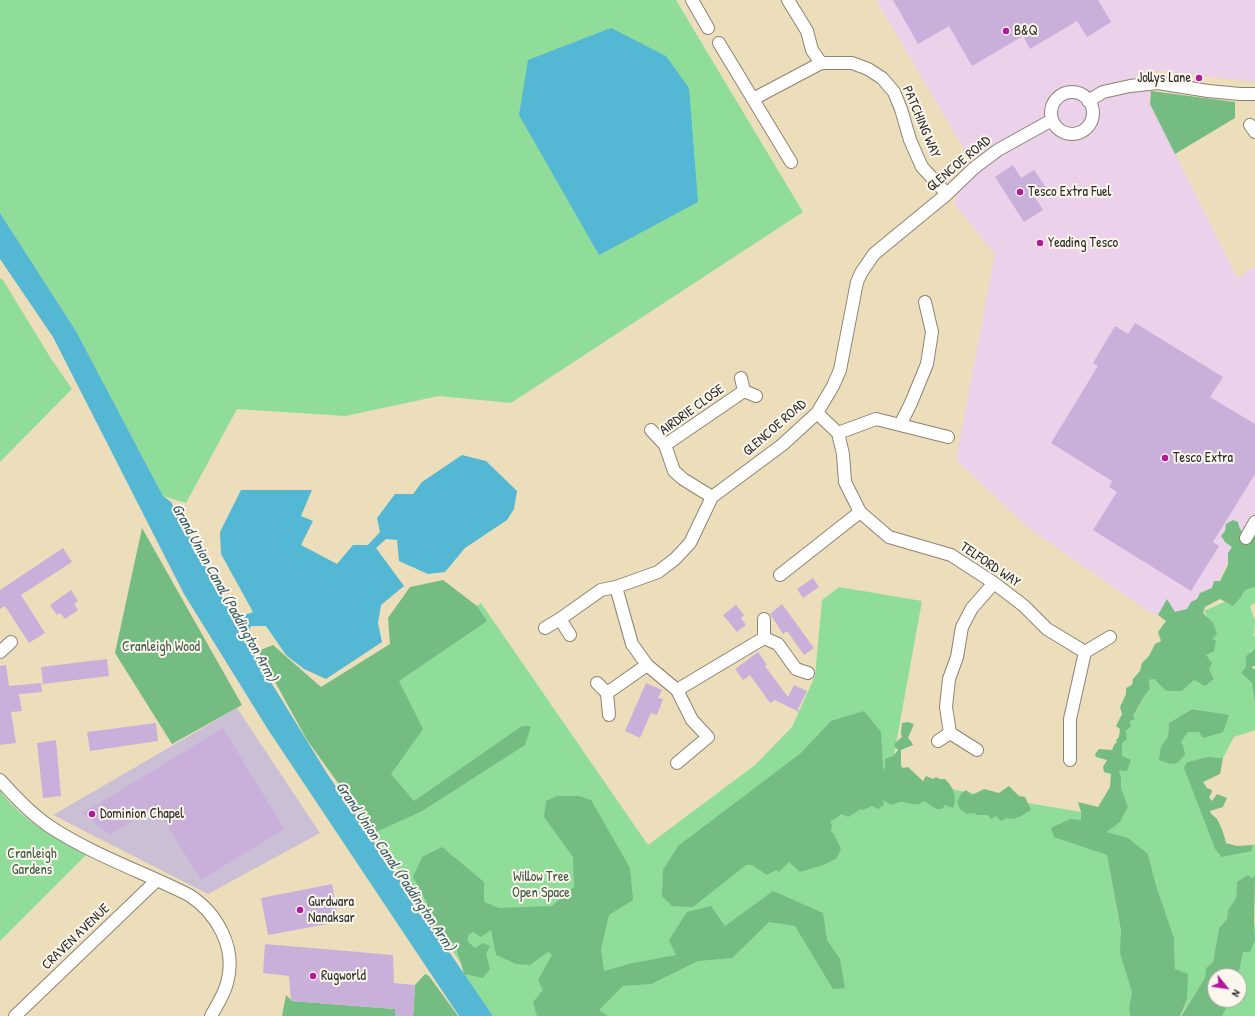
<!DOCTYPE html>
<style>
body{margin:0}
#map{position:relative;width:1255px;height:1016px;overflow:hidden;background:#eddebb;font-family:"Patrick Hand",sans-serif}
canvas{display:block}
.north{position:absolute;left:1207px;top:968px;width:40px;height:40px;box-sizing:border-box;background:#fbf7ec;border:1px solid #a8a59f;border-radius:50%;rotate:120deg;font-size:11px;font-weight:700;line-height:16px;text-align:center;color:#2b2b2b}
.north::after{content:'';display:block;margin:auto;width:14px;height:18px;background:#b5179e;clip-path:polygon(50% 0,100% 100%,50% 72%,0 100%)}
</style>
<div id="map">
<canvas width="1255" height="1016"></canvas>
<div class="north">N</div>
</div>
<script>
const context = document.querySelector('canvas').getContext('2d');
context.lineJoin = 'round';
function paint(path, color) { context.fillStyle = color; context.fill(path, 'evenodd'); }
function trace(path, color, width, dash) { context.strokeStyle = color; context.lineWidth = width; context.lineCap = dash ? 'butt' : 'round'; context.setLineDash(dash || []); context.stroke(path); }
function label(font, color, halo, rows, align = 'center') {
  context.font = font + ' "Patrick Hand",sans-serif'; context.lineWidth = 4; context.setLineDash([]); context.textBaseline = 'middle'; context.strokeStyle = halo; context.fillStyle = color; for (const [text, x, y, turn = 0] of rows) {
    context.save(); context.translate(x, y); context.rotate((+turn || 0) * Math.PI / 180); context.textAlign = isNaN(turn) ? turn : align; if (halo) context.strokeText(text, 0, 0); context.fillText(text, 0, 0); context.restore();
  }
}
paint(new Path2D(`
 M876 0H1255V82L1152 70 1150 104 1238 279 1255 265V516L1230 557 1216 585 1184 614H1152L1030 529 956 460 995 254 954 204 970 159Z`), '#ecd1ea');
paint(new Path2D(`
 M237 708 320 833 208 894 53 815Z`), '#cbbfd5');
paint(new Path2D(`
 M0 0H676L803 212 511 403 439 396 345 416 237 409 186 503 163 496 76 331 0 213Z
 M0 278 3 280 50 357 72 389 0 462Z
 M839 587 922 601 890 777 1028 804V803L1081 812 1096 851 1107 855 1132 992 1129 1007 1130 1016H493L464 974H468L307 735 481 603 648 845 755 765 792 727 815 676 822 600Z
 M1255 587V603L1250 606 1255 621 1254 636 1255 637V647L1245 659 1246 666 1241 673 1252 683 1255 704V730L1234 737 1223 758 1208 757 1187 762 1205 823 1215 849 1252 851 1253 845 1255 844V875L1252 878 1237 882 1236 898 1228 910 1227 919 1219 928 1213 962 1206 968V977L1180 1016 1187 999 1175 970 1174 938 1156 885 1148 854 1107 832 1120 822 1128 807 1121 787V778L1119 770 1122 756V743L1133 716 1137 710 1145 694 1150 689 1149 680 1154 679 1166 691H1182L1194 680 1214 679 1209 669 1206 654 1211 639 1209 621 1204 611 1237 596 1241 597 1245 590ZM1192 709 1201 710 1200 732H1188L1180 742 1161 746 1168 737 1169 723Z
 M0 791C24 821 53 838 86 855L0 941Z
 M1255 923V1016H1212L1219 1000H1239V976H1230Z`), '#90dd9a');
paint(new Path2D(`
 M1151 91 1235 102V118L1175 154 1150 104Z
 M1233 520 1238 522C1239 531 1245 535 1252 540L1255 533V587L1245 590 1241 597 1233 606 1220 599 1205 607 1203 613 1213 623 1217 634 1212 639 1216 641 1214 651 1206 655 1212 663 1209 669 1214 679 1205 686 1194 680 1182 691H1166L1154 679 1149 680 1150 689C1142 697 1139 707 1133 716L1135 719 1130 721 1131 726 1126 731 1127 739 1122 743V756L1131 760 1127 771 1119 770 1121 778V787L1128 807 1120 822 1107 832 1128 838 1148 854 1156 885 1174 938 1175 969 1188 974 1187 999 1180 1016H1130L1129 1007 1132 992 1120 953 1121 931 1107 855 1054 837 1051 828 1070 819 1081 820V812L1078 802 1098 807 1110 787 1111 774 1104 772 1103 767 1107 760 1096 757 1095 754 1099 749 1112 750 1114 745 1117 742 1116 740 1119 737 1120 729 1116 726 1122 714 1120 707 1126 694V688L1132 685 1133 679 1140 671 1142 663 1149 656 1155 644 1161 641 1158 632 1166 621 1158 615 1167 599 1175 612 1187 609 1191 602 1197 599 1200 593 1212 588 1214 581H1220L1228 565V553L1232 547 1225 542 1221 536 1225 531 1226 524Z
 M142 528 242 705 172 744 115 653Z
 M443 580 477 606 487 621 399 681 423 729 391 774 414 801 522 726H531L525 745 422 811 374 833 307 740 258 651 273 645 321 687 390 644 388 618 410 587Z
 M1255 647V666H1253L1252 668 1255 669V704L1252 683 1241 673 1246 666C1244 651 1250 657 1255 647Z
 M1192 709 1229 715 1223 732 1203 738 1199 732H1188L1181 742 1183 746 1185 754C1176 767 1173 765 1159 760L1161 746 1168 737 1169 723Z
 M864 711 881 732 883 767 885 770V759L893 756 898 750 894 746 895 743 902 737 901 733 902 723 908 722 914 724 908 738 911 741 913 745 901 750V766L903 768 908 767 923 781 926 776 933 779 936 777 940 779H945C953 787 958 797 953 808L945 805 942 809H936L924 801C916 808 910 802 901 802 898 802 894 804 891 805L883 800 884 805 878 809 872 806 863 810 861 809 848 817 842 814 830 822 832 825 831 832 834 834 841 849 836 859 823 865 800 872 789 862 779 872 776 870 767 875 752 865H746L693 907 672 906 662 896 663 870 678 846 801 753 831 721Z
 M1208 757 1223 758 1220 774 1203 782 1207 788 1212 790 1211 794 1209 797 1212 801 1217 794 1227 798 1223 807 1210 811C1211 816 1216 816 1218 821 1222 828 1224 835 1226 843L1237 846 1253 845 1252 851 1222 857 1215 849 1184 768 1187 762Z
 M1009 786 1019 796 1025 797 1031 810C1023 815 1015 821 1006 818L1001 821 996 816 991 819 988 815H976L975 813 967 814 960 809 957 802 961 794 966 790 972 795 984 789 999 793Z
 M557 796H579L591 800 630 868 633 900 609 915 601 949 604 971 633 963 676 955 669 940 687 912 711 906 725 926 773 891 823 913 827 940 840 959 845 988 833 989 795 926 769 922 732 958 698 961 651 984 623 986 599 1010 608 1016H537L533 1002 543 990 538 980 552 955 548 952 530 965 516 964 496 955 491 930 481 937 473 932 468 935V942L475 948 483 943 490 946 486 954 490 969 483 978 464 974 455 943 441 941 428 920 427 903 413 877 422 857 442 847 484 882V902L499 908 552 906 574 887 573 857 544 817 546 801Z
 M1248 875 1252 878 1255 875 1254 929 1255 940 1250 952H1243L1238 976H1215V1000H1230L1222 1016H1181L1205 978 1206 968 1213 962 1219 928 1227 919 1228 910 1236 898 1237 882Z
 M425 974 429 976 458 1016H413L415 985Z
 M286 995 292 1001 395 1009V1016H282Z`), '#74bc82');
paint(new Path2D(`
 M611 28 666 56 689 88 698 202 599 255 519 115 528 60Z
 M0 213 76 331 163 496 171 502 234 619 253 612 221 554 220 532 241 490H312L301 516 313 521 301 545 337 564 353 545H368L380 532 377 518 395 494H413L422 482 462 455 486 461 517 491 514 509 507 520 465 548 445 572 428 574 399 561 397 540 386 539 376 548 404 586 381 605 378 623 382 642 326 679 304 669 286 655 266 626H251L245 640 328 775 493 1016H459L267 728 184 594 53 337 0 259Z`), '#54b7d3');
paint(new Path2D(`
 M893 0H1098L1111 22 1087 37 1077 21 1030 49 1023 36 972 66 949 26 918 44Z
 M1013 165 1021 178 1034 170 1047 189 1035 197 1043 210 1024 222 995 177Z
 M1135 323 1223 377 1210 397 1255 424V474L1213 542 1219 546 1191 591 1093 530 1117 492 1109 487 1112 481 1051 443 1098 366 1093 363 1115 326 1128 334Z
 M63 548 72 562 21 595 45 633 29 643 5 606 0 609V590Z
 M813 578 819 587 803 598 797 589Z
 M71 590 78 601 74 604 78 610 65 619 60 613 57 615 50 605Z
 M782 604 814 648 804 655 787 631 783 634 770 614Z
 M736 605 744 615 741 618 746 625 737 632 723 615Z
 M758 652 767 665 765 666 788 697 794 685 807 691 798 709 801 713 775 700 770 703 750 675 743 680 735 669Z
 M107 659 109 676 43 684 41 667Z
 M6 665 9 686 41 683 42 692 19 694 22 711 11 712 16 743 0 745V666Z
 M646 683 662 690 658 698 663 699 657 715 651 713 640 738 625 731Z
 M156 723 158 741 90 751 87 732Z
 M223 728 284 829 201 880 156 807 109 835 83 813Z
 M56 740 61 796 43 798 37 743Z
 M332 884 339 922 268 935 261 898Z
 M265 944 393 955 394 983 415 985 413 1016H395V1009L291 1001 289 976 263 973Z`), '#c8b0db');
const minor = new Path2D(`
 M692 0 708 28
 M788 0 807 31 812 50 821 63
 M719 43 791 162
 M1051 113a21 21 0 1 1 42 0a21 21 0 1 1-42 0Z
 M753 99 821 63H852L868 69 882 78 894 92 901 109 910 140 922 167 947 194
 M1088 101 1103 92 1130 86 1158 83 1208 91 1240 94H1255
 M1250 125 1255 132
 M741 378 744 391
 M817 413 838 433 843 454 845 482 860 512 889 537 951 555 994 583 1024 606 1047 629 1085 652 1110 637
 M900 425 911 403 927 364 932 332 925 302
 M651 430 665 445
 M838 433 876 419 948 437
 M712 497 683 479 674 471 665 445 744 391 756 396
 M1246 538 1255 522
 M780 575 860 512
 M616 587 632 644 647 665 677 690 692 720 708 737 677 763
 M764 619V638
 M545 628 560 619
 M570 635 560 619 601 590 616 587 658 572 675 559 690 543 712 497 782 445 817 413 833 386 840 370 857 282 861 273 874 254 947 194 974 168 998 150 1052 120
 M0 652 11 642
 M597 683 607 693
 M677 690 764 638 778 644 796 669 808 673
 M609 715 607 693 647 665
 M938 741 950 733
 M977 750 950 733 946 707 949 679 957 657 962 627 972 608 994 583
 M1070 760V719L1085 652
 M0 780C15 797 30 813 49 826 91 854 143 872 189 895 217 913 237 948 227 983 224 995 217 1005 211 1016
 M15 1016 157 880`);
trace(minor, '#8c8473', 14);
trace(minor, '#fff', 12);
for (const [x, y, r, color] of [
 [1006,31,4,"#b5179e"],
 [1199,78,4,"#b5179e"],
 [1020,192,4,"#b5179e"],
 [1040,243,4,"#b5179e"],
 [1165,458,4,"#b5179e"],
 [92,814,4,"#b5179e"],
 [300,910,4,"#b5179e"],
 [313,976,4,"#b5179e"]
]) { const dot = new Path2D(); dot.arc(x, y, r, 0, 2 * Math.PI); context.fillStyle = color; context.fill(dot); trace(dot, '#fbf7ec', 1.5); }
label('14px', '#2b2b2b', '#fbf7ec', [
 ["B&Q",1014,31],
 ["Jollys Lane",1191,78,"right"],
 ["Tesco Extra Fuel",1028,192],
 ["Yeading Tesco",1048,243],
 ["Tesco Extra",1173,458],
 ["Dominion Chapel",100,814],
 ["Gurdwara",308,902],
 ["Nanaksar",308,918],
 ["Rugworld",321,976]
], 'left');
label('14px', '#2b2b2b', '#fbf7ec', [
 ["PATCHING WAY",921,122,67],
 ["GLENCOE ROAD",959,164,-40],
 ["AIRDRIE CLOSE",692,410,-36],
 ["GLENCOE ROAD",775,428,-41],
 ["TELFORD WAY",990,565,34],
 ["CRAVEN AVENUE",76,937,-44]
]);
label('14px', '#445847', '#fbf7ec', [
 ["Cranleigh Wood",161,647],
 ["Cranleigh",32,854],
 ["Gardens",32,870],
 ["Willow Tree",541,877],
 ["Open Space",541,893]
]);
label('italic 15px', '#395c66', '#fbf7ec', [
 ["Grand Union Canal (Paddington Arm)",224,593,61],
 ["Grand Union Canal (Paddington Arm)",395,867,56]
]);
</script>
